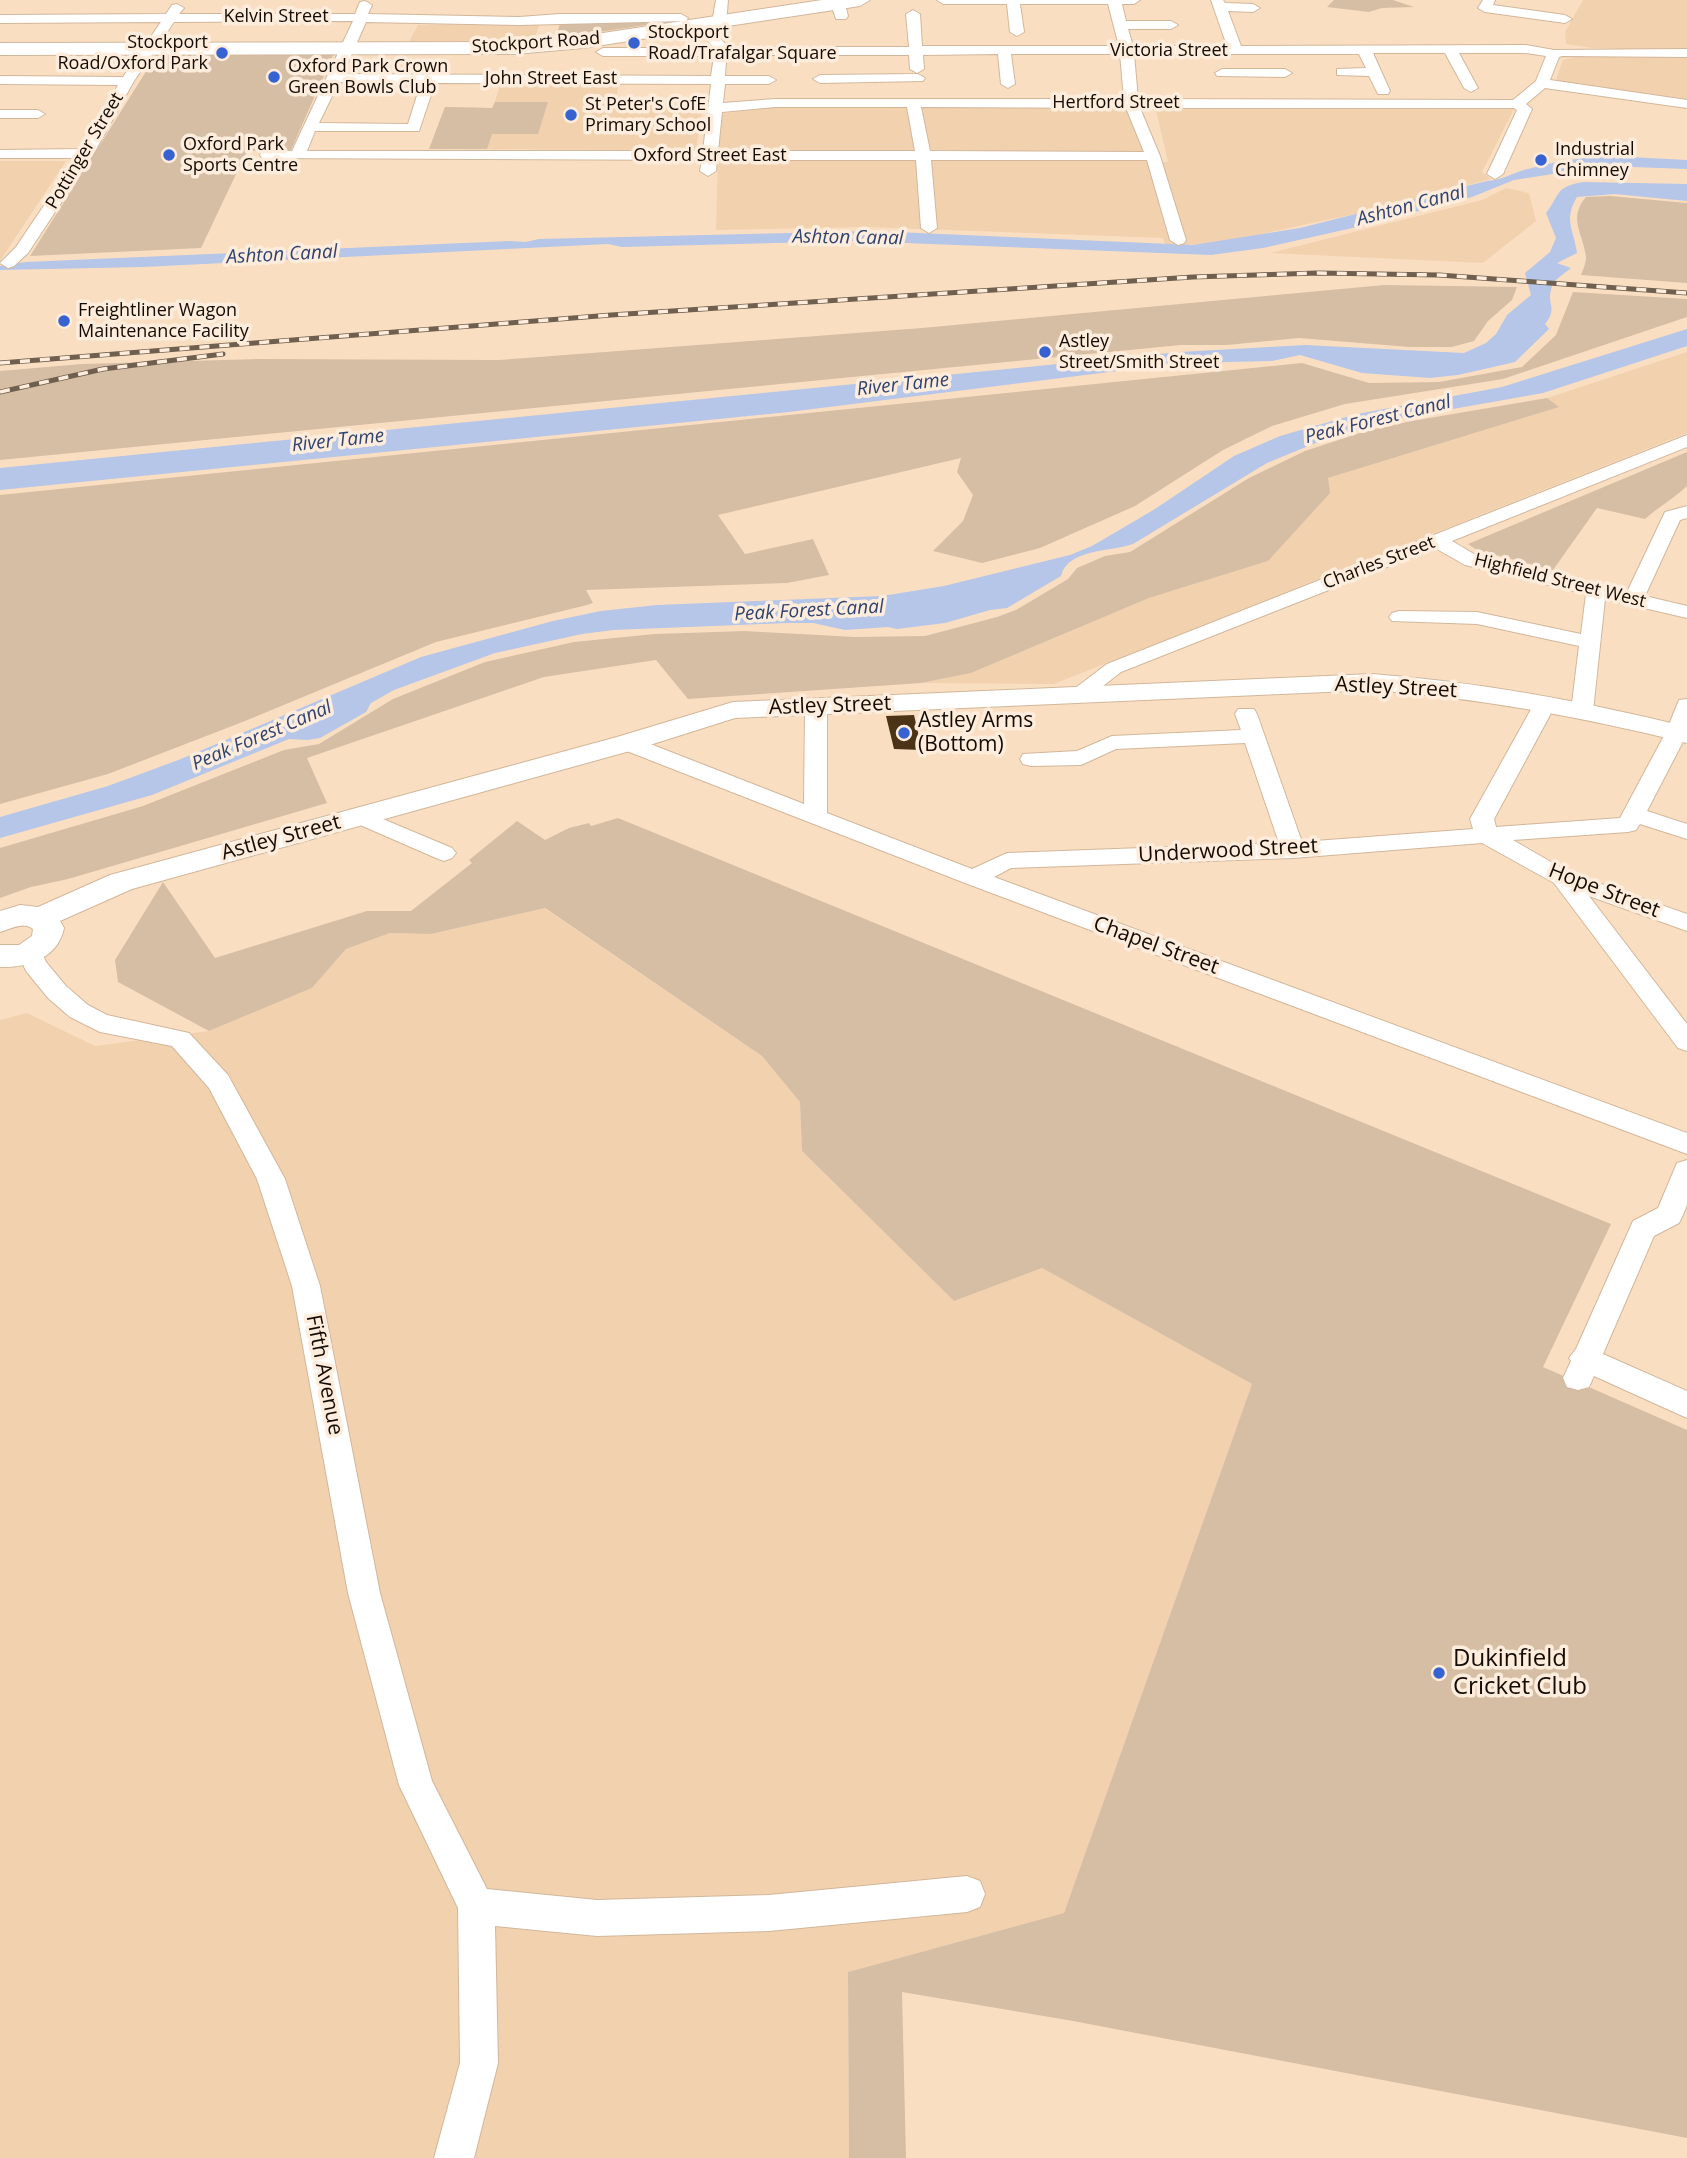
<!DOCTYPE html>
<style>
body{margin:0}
canvas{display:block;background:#fadec1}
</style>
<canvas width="1687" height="2158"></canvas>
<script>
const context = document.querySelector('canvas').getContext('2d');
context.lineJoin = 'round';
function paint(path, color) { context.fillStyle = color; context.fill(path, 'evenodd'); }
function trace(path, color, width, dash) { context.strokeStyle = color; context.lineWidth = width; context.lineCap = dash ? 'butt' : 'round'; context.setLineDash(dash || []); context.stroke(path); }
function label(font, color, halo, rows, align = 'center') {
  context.font = font + ' "Open Sans",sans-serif'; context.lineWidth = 7; context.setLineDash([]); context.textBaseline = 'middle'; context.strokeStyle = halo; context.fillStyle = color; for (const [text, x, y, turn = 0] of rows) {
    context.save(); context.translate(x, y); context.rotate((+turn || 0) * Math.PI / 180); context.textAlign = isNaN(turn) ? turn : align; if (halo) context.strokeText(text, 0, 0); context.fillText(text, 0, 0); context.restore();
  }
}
paint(new Path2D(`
 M1583 0H1687V51L1593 48 1566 44 1565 32Z
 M540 24 533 41 409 42 418 25Z
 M1581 56 1687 57V99L1564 83 1556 79 1563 60Z
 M501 82 619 83 615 104 703 105 696 150 429 149 445 107 493 108Z
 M1155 106 1515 107 1482 172 1491 179 1383 208 1233 240 1193 245 1165 244 1163 238 866 227 716 230 719 114 778 107H1128L1146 162H1168Z
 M0 161H66L0 261Z
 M1506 188 1529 193 1536 221 1483 263 1270 253 1482 200Z
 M1687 352V433L1054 684 921 683 971 673 1149 598 1268 561 1328 478 1558 407 1547 398Z
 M544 908 762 1056 800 1102 802 1151 954 1301 1042 1268 1252 1384 1064 1913 848 1972 849 2158H0V1020L27 1013 95 1046 209 1031 312 988 346 949 390 933 431 934Z`), '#f2d1af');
paint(new Path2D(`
 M1334 0H1393L1414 7 1382 8 1369 12 1327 7Z
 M561 20H667V22L564 37H556Z
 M334 53 291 150 247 151 201 248 30 256 157 54Z
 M495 102H548L538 134H492L487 149H429L445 107 492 108Z
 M1610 196 1687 203V283L1581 275C1583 270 1586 263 1586 258 1584 234 1567 219 1586 197Z
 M1384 285 1517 287 1512 300 1488 321 1474 341 1452 347H1409L1299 338 1227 345H1181L0 460V371L82 364 259 359 499 360 922 328Z
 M1573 292 1687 299V317L1503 379 1345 404 1272 426 1223 450 1135 506 1040 548 982 563 933 551 963 521 973 495 957 472 961 458 718 515 745 554 813 539 829 575 787 583 586 590 593 603 587 605 436 642 245 721 108 774 0 804V495L1302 363 1369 383 1439 382 1522 367 1556 335Z
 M1547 398 1559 407 1328 478 1330 493 1268 561 1149 598 971 673 921 683 688 699 656 660 544 677 307 758 327 803 68 879 31 887 0 898V848L143 806 284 750 319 744 393 699 485 662 574 642 655 634 744 631 855 637 925 636 997 617 1016 610 1068 579 1077 568 1105 556 1130 552 1249 478 1305 451 1366 431 1412 421Z
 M1687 452V486C1675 498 1658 507 1645 519L1597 508 1553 570 1477 550 1468 544Z
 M618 818 1611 1224 1543 1367 1687 1430V2138L1073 2021 902 1992 906 2158H849L848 1972 1064 1913 1252 1384 1042 1268 954 1301 802 1151 800 1102 762 1056 545 908 431 934 390 933 346 949 312 988 209 1031 118 982 115 960 163 882 215 958 367 911H411L472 863 469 860 517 821 545 840 569 828 589 823 591 826Z`), '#d6bea5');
paint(new Path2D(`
 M1611 156 1687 160V169L1605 166 1514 180 1472 197 1357 227 1263 248 1211 255 854 241 622 247 608 244 143 267 0 270V266L26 262 510 241 526 242 539 239 873 231 1193 245 1300 228 1487 181C1501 180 1511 174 1524 170 1553 162 1581 157 1611 156Z
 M1583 182 1687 184V201L1615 194 1577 197C1563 220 1574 230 1577 253L1557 263 1571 268C1563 275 1553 279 1551 290 1547 306 1558 308 1545 324L1549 329 1515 362 1458 375 1430 378 1362 373 1300 355 1272 361 1181 363 789 412 0 490V468L1180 352 1305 345 1464 353 1486 343 1496 334 1507 315 1531 295 1525 273 1550 252 1556 238 1546 213C1561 193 1555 187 1583 182Z
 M1687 329V346L1543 393 1385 421 1318 442 1267 463 1133 544C1112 552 1068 548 1061 576L1007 608 990 610 945 623 897 629 888 627 845 630 813 623H788L613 630 582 634 495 653 394 690 371 703 366 712 320 738 308 740 289 739 152 795 0 838V817L108 786 181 759 421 657 553 621 601 611 657 605 882 596 944 586 1070 555 1092 546 1155 509 1234 456 1280 436 1357 414 1502 387Z`), '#b5c6e9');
paint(new Path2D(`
 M914 715 922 750 894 749 886 716Z`), '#4b3318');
const minor = new Path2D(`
 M716 0H728L726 23 719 27 712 23Z
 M838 0 845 4 848 16 846 19H836L831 4Z
 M937 0H1140L1134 4H1122L1126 21H1171L1178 25 1171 29H1128L1133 46H1227L1211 0H1223L1225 3 1253 4 1260 8 1253 12 1228 11 1241 46 1526 45 1554 50 1687 49V57L1562 56 1559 57 1550 80 1687 100V108L1545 88 1526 104 1532 109 1503 174 1495 179 1487 174 1517 110 1514 108H1140L1160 156 1186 240 1184 243 1178 245 1170 240 1147 160H931L937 228 929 233 921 228 916 160H717L716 171 708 176 700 171 702 160 262 158 260 155 262 152 292 151 353 21 174 22 134 81 94 153 28 253 14 266 8 268 0 263 16 247 76 158H0V150L82 149 118 85 0 84V76L123 77 161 22 0 23V15L166 14 172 5 177 4 184 8 179 14H355L360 2 365 1 372 5 368 14 519 17 560 14H681L688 18 686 21 519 25 366 22 343 74 711 76 714 56H603L596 52 603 48H714L695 26 702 22 707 23 727 46 725 76H769L776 80 769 84H725L723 103 775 99H1124L1120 54H1011L1015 84 1008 88 1001 84 998 54 923 55 924 69 917 73 910 69 909 55H746L739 51 746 47H909L906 14 913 10 920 14 922 46H1119L1108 4H1020L1024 32 1017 36 1010 32 1007 4H943ZM1373 53H1445L1464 88 1471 92 1478 88 1459 53H1526L1546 56 1536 81 1513 100 1138 99 1134 54H1359L1366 68 1337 69V75L1369 76 1378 94H1388L1390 91ZM339 82 421 83 408 124 319 123ZM435 83 711 84 703 151H307L315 131H419ZM775 107H907L915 151H718L722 112ZM921 107 1126 108 1144 152 930 151Z
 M1483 0H1495L1493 5 1565 15 1572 19 1565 23 1485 12 1478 8Z
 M1222 69H1285L1292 73 1285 77 1217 76 1215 73Z
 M918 74 925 78 923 81 820 83 813 79 820 75Z
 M0 110H38L45 114 38 118H0Z
 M1687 435V447L1452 541 1479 557 1627 592 1665 512 1687 506V518L1680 520 1645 596 1687 606V618L1605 599 1593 711 1590 716H1574L1571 711 1579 646 1477 624 1392 621 1389 617 1392 613 1399 611 1477 612 1581 634 1586 594 1465 565 1435 548 1121 672 1085 700H1069L1066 695 1107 664Z
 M1545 698 1553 699 1556 704 1494 819 1496 827 1620 818 1666 732 1679 700 1687 699V734L1647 811 1687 824V839L1640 824 1636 830 1628 832 1513 840 1570 873 1687 914V931L1589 896 1687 1024V1051L1678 1048 1554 883 1482 843 1293 858 1011 868 994 877 1687 1133V1154L965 883 619 748 616 743 619 738H635L804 804 805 707 808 702H824L827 707V813L972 869 1007 853 1279 843 1245 743 1116 749 1081 765 1031 766 1023 764 1020 759 1023 754 1077 751 1112 736 1241 730 1235 714 1238 709H1254L1257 714 1302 842 1473 829 1470 819 1534 704 1537 699Z
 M359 809 452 848 456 853 452 858 444 861 436 858 351 821 347 816 351 811Z
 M30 945 39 947 46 962 66 986 88 1005 107 1015 189 1033 228 1075 285 1179 320 1286 380 1593 432 1781 487 1889 597 1900 769 1895 967 1876 980 1881 985 1894 980 1907 967 1912 769 1931 597 1936 495 1926 498 2063 474 2158H434L460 2063 458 1908 399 1785 348 1593 292 1286 257 1179 209 1088 172 1046 100 1032 70 1017 48 998 26 971 18 953 21 947Z
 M1687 1160V1205L1683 1215 1679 1223 1654 1236 1603 1354 1687 1391V1418L1594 1376 1589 1387 1578 1390 1567 1387 1563 1378 1571 1361 1569 1358 1576 1349 1633 1221 1658 1208 1677 1163Z`);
const major = new Path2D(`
 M1372 674C1479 682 1583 701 1687 727V743C1583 717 1479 698 1372 690L735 718 637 749 132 889 60 921 64 928C58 958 28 968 0 967V945H19L32 936 33 929C23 921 11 929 0 932V911L20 905 38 907 110 875 617 737 733 702Z`);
const highway = new Path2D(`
 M822 0H870L860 6 583 48 515 54 0 55V43L515 42 583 36Z`);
trace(minor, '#d2b79b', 2);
trace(major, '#d2b79b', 2);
trace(highway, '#d2b79b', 2);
paint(minor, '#fff');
paint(major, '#fff');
paint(highway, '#fff');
const rail = new Path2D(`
 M0 363 611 315 1193 277 1318 273 1439 275 1687 293
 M0 392 103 369 223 354`);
trace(rail, '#6f5f4f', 5);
trace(rail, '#feeddc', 3.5, [10]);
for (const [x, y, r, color] of [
 [634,43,7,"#3662d2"],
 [222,53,7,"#3662d2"],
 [274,77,7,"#3662d2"],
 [571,115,7,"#3662d2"],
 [169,155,7,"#3662d2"],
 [1541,160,7,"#3662d2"],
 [64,321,7,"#3662d2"],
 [1045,352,7,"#3662d2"],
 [904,733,7,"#3662d2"],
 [1439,1673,7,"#3662d2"]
]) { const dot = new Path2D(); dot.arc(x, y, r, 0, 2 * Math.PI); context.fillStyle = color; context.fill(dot); trace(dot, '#feeddc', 2.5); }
label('18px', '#140b03', '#feeddc', [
 ["Kelvin Street",276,17],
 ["Stockport Road",536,43,-4],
 ["Victoria Street",1169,51],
 ["John Street East",551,79],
 ["Hertford Street",1116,103],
 ["Pottinger Street",85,151,-59],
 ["Oxford Street East",710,156],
 ["Charles Street",1379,563,-21],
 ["Highfield Street West",1560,581,14]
]);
label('18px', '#140b03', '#feeddc', [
 ["Stockport",648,33],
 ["Road/Trafalgar Square",648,54],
 ["Stockport",208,43,"right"],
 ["Road/Oxford Park",208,64,"right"],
 ["Oxford Park Crown",288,67],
 ["Green Bowls Club",288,88],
 ["St Peter's CofE",585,105],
 ["Primary School",585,126],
 ["Oxford Park",183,145],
 ["Sports Centre",183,166],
 ["Industrial",1555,150],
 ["Chimney",1555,171],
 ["Freightliner Wagon",78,311],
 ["Maintenance Facility",78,332],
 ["Astley",1059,342],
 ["Street/Smith Street",1059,363]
], 'left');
label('italic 19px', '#2f4371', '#feeddc', [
 ["Ashton Canal",1411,206,-15],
 ["Ashton Canal",848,238,1],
 ["Ashton Canal",282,255,-3],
 ["River Tame",903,385,-6],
 ["Peak Forest Canal",1378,420,-14],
 ["River Tame",338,441,-6],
 ["Peak Forest Canal",809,611,-3],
 ["Peak Forest Canal",262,736,-23]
]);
label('21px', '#140b03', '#feeddc', [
 ["Astley Street",1396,688,3],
 ["Astley Street",830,706,-2],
 ["Astley Street",281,838,-15],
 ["Underwood Street",1228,851,-3],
 ["Hope Street",1604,891,21],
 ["Chapel Street",1156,946,20],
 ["Fifth Avenue",324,1375,79]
]);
label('21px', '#140b03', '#feeddc', [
 ["Astley Arms",918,721],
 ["(Bottom)",918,745]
], 'left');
label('24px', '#140b03', '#feeddc', [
 ["Dukinfield",1453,1659],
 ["Cricket Club",1453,1687]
], 'left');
</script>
